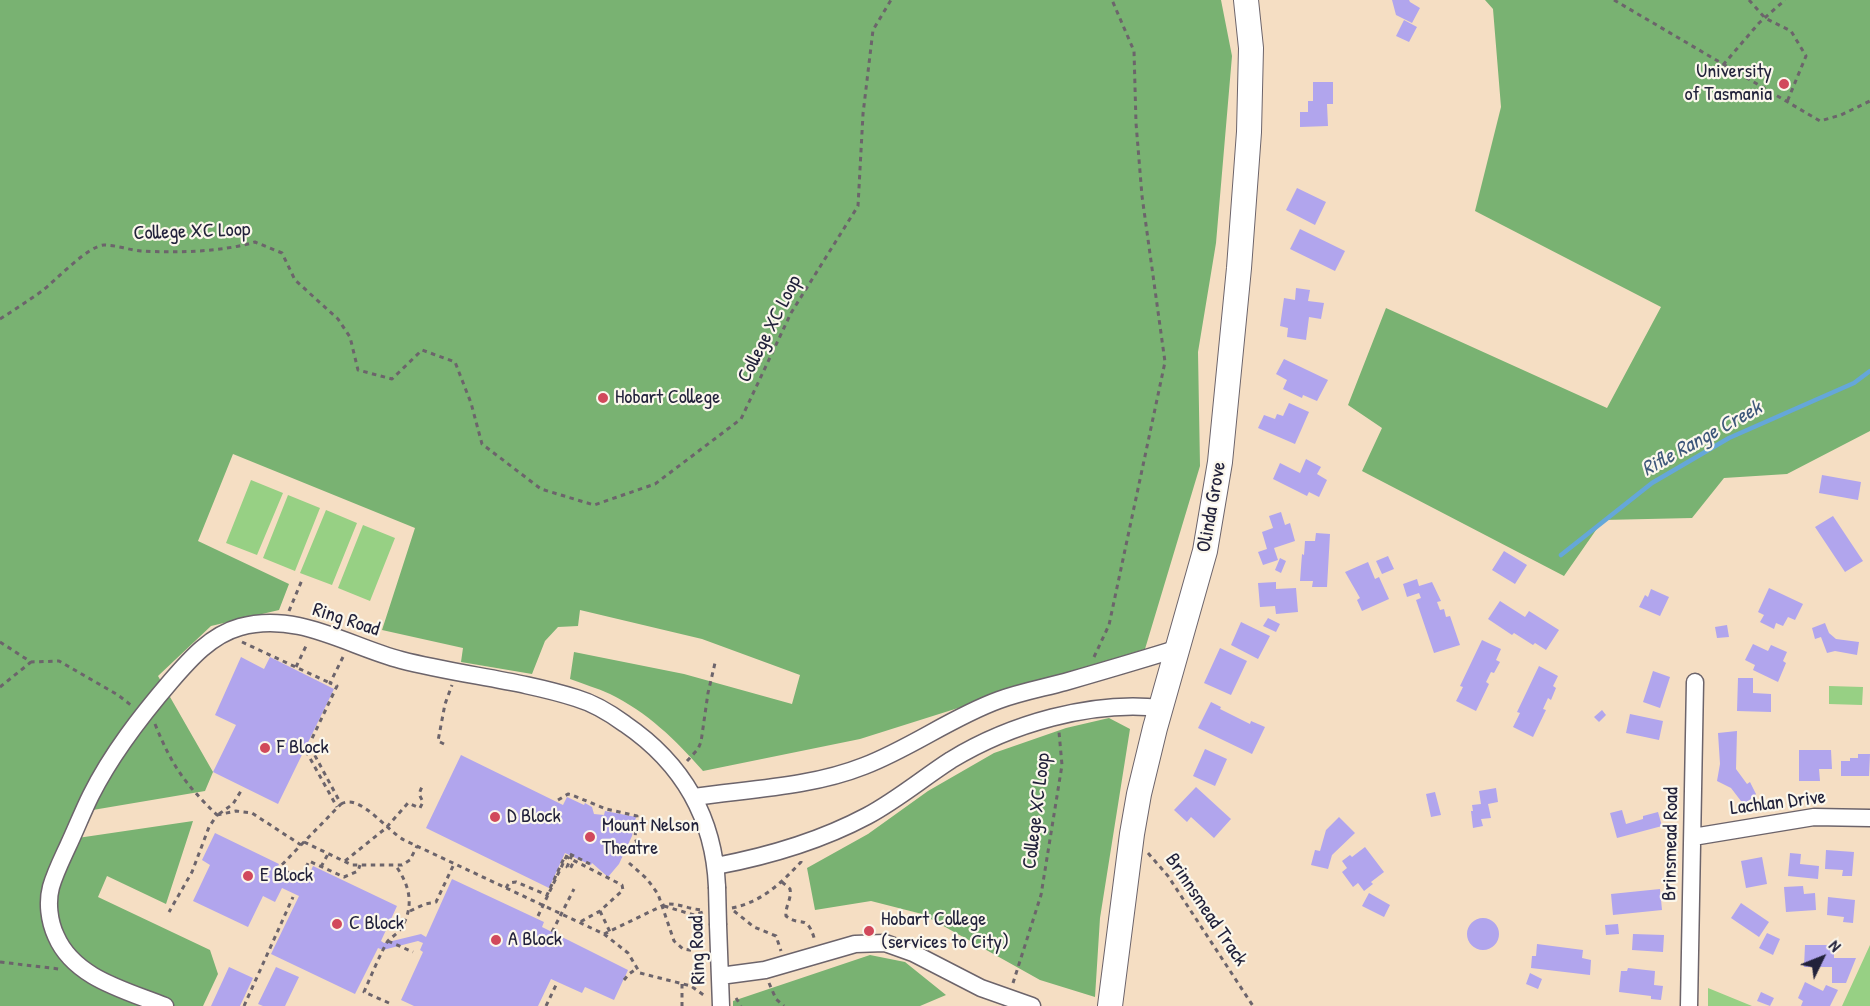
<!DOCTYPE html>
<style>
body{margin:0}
#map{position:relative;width:1870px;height:1006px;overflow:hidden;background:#f5dec3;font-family:"Patrick Hand",sans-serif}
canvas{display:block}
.north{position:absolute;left:1792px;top:928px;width:60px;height:60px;-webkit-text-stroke:4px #fbf7ec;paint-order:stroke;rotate:47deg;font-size:16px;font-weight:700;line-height:24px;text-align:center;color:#22223b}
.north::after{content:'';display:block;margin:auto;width:21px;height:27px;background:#22223b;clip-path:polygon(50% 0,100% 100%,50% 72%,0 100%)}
</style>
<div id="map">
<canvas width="1870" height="1006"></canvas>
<div class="north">N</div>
</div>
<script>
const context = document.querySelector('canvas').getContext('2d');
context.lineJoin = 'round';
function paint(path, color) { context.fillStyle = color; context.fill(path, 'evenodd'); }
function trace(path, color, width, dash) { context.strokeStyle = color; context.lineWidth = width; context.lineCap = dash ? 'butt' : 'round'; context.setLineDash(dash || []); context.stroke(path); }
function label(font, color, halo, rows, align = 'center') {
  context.font = font + ' "Patrick Hand",sans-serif'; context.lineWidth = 4.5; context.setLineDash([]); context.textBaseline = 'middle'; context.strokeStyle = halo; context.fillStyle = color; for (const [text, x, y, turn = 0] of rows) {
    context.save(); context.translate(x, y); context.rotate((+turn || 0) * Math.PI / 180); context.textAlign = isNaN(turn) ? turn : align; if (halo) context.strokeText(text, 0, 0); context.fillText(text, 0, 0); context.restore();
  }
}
paint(new Path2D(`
 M251 480 283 493 257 555 226 543Z
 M288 495 320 508 295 571 263 558Z
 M326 510 357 523 332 585 300 573Z
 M363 525 395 538 370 601 338 588Z
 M1829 686 1863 687 1862 705 1829 704Z
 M1870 945V1006H1842Z
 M1708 988 1752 1006H1708Z`), '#97d084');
paint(new Path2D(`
 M0 0H1221L1232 56 1216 243 1198 352 1200 466 1145 649 860 739 703 771C676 740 647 712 610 694 597 688 583 684 570 679L574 652 684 674 792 704 800 675 702 639 580 610 578 626 558 627 545 641 532 674 461 662 463 648 382 630 415 528 233 454 198 541 289 584 279 610 211 626 158 676 213 772 205 791 75 813 64 840 193 821 166 904 107 876 98 897 210 950 218 974 203 1006H0Z
 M1485 0H1870V431L1787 474 1724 478 1692 518 1603 520 1564 576 1362 471 1382 428 1348 405 1386 308 1607 408 1661 307 1475 211 1501 107 1493 9Z
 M1109 718 1130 729 1100 918 1095 997 1040 980 922 914 871 901 815 910 807 868 868 834 928 791 994 753 1066 728Z
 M870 955 905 962 946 995 920 1006H733V1001Z`), '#79b272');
trace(new Path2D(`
 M1561 555 1652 483 1729 438 1854 383 1870 371`), '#65a7d9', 4.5);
paint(new Path2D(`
 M1392 0H1409L1410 2 1420 8 1412 23 1396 15Z
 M1404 20 1417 27 1409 42 1396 36Z
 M1313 82H1333V104H1327L1328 126 1300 127V112H1308V101H1313Z
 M1297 188 1326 202 1315 225 1286 210Z
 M1300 229 1345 251 1335 271 1290 249Z
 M1296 288 1310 290 1308 301 1324 303 1321 319 1309 317 1306 340 1287 337 1288 328 1280 326 1284 298 1295 300Z
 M1284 359 1328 380 1317 401 1303 395 1302 398 1283 389 1287 380 1276 374Z
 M1289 403 1309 412 1295 444 1258 428 1264 415 1275 419 1277 414 1283 416Z
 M1306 459 1321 467 1317 474 1327 480 1319 497 1309 492 1307 496 1273 479 1280 463 1300 473Z
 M1822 475 1861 482 1858 500 1819 493Z
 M1281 512 1285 525 1290 523 1295 541 1274 548 1278 560 1263 565 1258 552 1267 549 1262 532 1273 528 1269 516Z
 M1833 516 1863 561 1845 572 1815 527Z
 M1316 533 1330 534 1327 587H1312L1313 581H1300L1302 554 1304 555 1305 541H1315Z
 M1504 551 1527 565 1515 584 1492 570Z
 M1388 556 1394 569 1382 574 1376 561Z
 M1280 558 1286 561 1281 573 1275 570Z
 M1368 562 1375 579 1379 577 1389 599 1362 611 1357 600 1360 598 1345 572Z
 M1417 579 1419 586 1432 582 1441 601 1437 602 1440 610 1444 609 1446 617 1450 616 1460 645 1434 653 1416 600 1421 598 1419 593 1407 597 1403 584Z
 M1276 582V589L1296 588 1298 612 1276 614 1275 606 1260 607 1258 583Z
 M1769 588 1803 604 1795 620 1788 617 1783 626 1776 623 1774 629 1760 622 1764 615 1758 612Z
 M1651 589 1669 597 1660 616 1639 607 1645 595 1648 597Z
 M1500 601 1525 617 1529 611 1559 630 1546 650 1535 643 1533 645 1514 633 1512 635 1488 619Z
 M1268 618 1280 624 1276 632 1263 626Z
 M1241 622 1270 636 1258 659 1231 645Z
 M1825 623 1829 633 1836 639 1859 642 1857 655 1835 651 1827 653 1821 637 1815 639 1812 628Z
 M1727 625 1729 637 1717 638 1715 627Z
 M1482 640 1501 649 1496 660 1500 662 1494 673 1491 672 1486 682 1489 684 1476 711 1456 701 1463 687 1460 686Z
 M1753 644 1768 651 1771 645 1787 652 1783 661 1786 663 1778 682 1753 670 1755 665 1745 660Z
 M1220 648 1247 661 1231 695 1204 683Z
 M241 657 264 669 270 657 334 689 278 804 213 772 236 725 215 715Z
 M1539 666 1558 676 1553 686 1556 688 1551 700 1548 698 1543 709 1546 710 1533 737 1513 727 1520 713 1517 712Z
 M1653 671 1670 677 1660 708 1643 702Z
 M1738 678H1753V693L1771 694V712L1737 711Z
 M1211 702 1221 707 1220 709 1250 724 1251 721 1265 727 1252 754 1198 728Z
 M1602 710 1606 715 1599 722 1594 717Z
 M1630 714 1663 721 1659 740 1626 733Z
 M1737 731 1736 769 1747 784 1750 782 1756 794 1744 805 1731 788 1717 781 1720 764 1718 733Z
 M1205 749 1227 759 1215 786 1193 776Z
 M1799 750H1831L1832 769H1819L1820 781H1799Z
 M1858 754H1870L1869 776H1841V761H1850V758H1858Z
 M461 755 563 805 567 797 584 805 585 803 592 807 594 814 604 815 605 811 636 817 632 836 619 864 608 877 592 863 591 865 565 853 549 888 426 828Z
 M1196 787 1231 819 1214 838 1191 817 1187 822 1174 810Z
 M1496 788 1498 802 1488 804 1491 818 1481 819 1483 826 1473 828 1471 811H1473L1472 805 1481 804 1479 791Z
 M1435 792 1441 815 1431 817 1426 794Z
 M1622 810 1626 824 1643 819V816L1658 812 1662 826 1617 838 1610 813Z
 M1339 817 1355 833 1332 855 1328 869 1311 865 1315 850 1320 851 1326 830Z
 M215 833 279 864 277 869 305 883 313 866 397 906 381 941 384 943 421 934 426 937 452 879 544 922 542 927 628 970 614 1000 585 987 582 993 551 979 538 1006H414L401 1000 423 952 420 950 423 943 418 941 383 950 378 948 355 994 271 954 299 896 282 888 275 902 263 896 248 927 193 901 210 865 202 860Z
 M1365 847 1384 872 1371 882 1373 884 1364 891 1358 883 1353 887 1342 872 1347 868 1342 861 1350 855 1352 857Z
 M1826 850 1854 852 1852 876H1842L1843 870 1825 869Z
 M1790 853 1801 854 1800 864 1819 866 1818 879 1788 876Z
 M1762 857 1767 884 1746 888 1741 861Z
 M1803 886 1804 894 1815 893 1816 910 1786 912 1784 887Z
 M1660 889 1662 910 1613 915 1611 894Z
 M1369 893 1390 905 1384 917 1362 906Z
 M1828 897 1855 900 1853 923 1843 922 1844 917 1827 915Z
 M1741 903 1769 922 1759 937 1731 918Z
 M1467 934a16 16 0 1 1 32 0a16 16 0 1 1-32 0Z
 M1618 924 1619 934 1606 935 1605 925Z
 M1767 933 1780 939 1773 955 1759 948Z
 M1633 934 1664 935 1663 952 1632 950Z
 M1537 944 1583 950 1582 958 1591 960 1590 975 1531 968 1532 956H1536Z
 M1805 945H1834V958H1856L1846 983H1832V967H1804Z
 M229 967 253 978 240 1006H211Z
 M276 967 299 977 285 1006H263L258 1004Z
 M1628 968 1655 971 1654 985 1663 986 1661 1000 1651 999V996L1619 992 1621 971H1627Z
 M1530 973 1542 979 1538 989 1526 984Z
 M1805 982 1823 991 1826 985 1838 990 1830 1006H1801L1803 1001 1798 998Z
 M1761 992 1774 998 1770 1006 1757 1001Z`), '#b1a5ed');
const minor = new Path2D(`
 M694 797C750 789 811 787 864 766 911 748 952 717 999 700 1021 692 1043 688 1065 682 1103 671 1141 660 1179 648
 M1693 837 1814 817 1870 818
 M716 866C769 856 820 841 867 816 897 800 923 778 951 760 1010 724 1092 700 1161 708
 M718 925 721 1006
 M720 976 765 970 855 944 885 943 913 953 981 988 1032 1006
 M165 1006C125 990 74 978 56 936 49 921 47 902 51 887 55 873 62 859 68 846 76 829 83 811 91 795 112 753 141 716 171 681 190 659 211 635 240 627 297 611 348 646 401 660 459 675 519 680 576 698 593 703 610 713 625 724 682 763 714 817 717 887
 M1689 1006 1695 682`);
const secondary = new Path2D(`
 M1110 1006 1132 834 1139 794 1155 728 1205 551 1220 462 1239 268 1249 132 1251 48 1246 0`);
trace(minor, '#6c646b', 19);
trace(secondary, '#6c646b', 26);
trace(new Path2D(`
 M1614 0 1820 121 1841 115 1870 101
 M1749 0 1765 18 1791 31 1806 56 1787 102
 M1723 65 1759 23 1785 0
 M0 319C14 310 28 301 42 291 57 279 88 246 104 245 116 245 129 250 141 251 176 253 222 252 255 242L282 253 295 280 338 319 350 337 358 370 392 379 422 350 455 362 471 403 482 444 541 489 594 505 655 484 741 419 791 313 858 206 863 114 873 30 891 0
 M289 611 302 580
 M0 642 31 662 59 661 118 695 132 706
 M242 642 330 683
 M1094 657 1109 625 1165 362 1142 196 1136 123 1134 51 1112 0
 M296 667 307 644
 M0 687 31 662
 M155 724C172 766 185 784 217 815L209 827 192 872 169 912
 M444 744 438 741 445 704 452 685
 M306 751 337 807
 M687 761 698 749 701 742 708 693 715 663
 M558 800 568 794 572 795 606 809 637 816 635 838 640 850
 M341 804C360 793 386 830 404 840L604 934 666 904C679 903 691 910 704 910
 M219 814 233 804 241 791
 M217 815 236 811 252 813 301 845 279 868 301 878 309 861 344 877 358 871 360 865
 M304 842 352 865H402L410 860 417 846
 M301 845 341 804 313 752 307 749 337 686 330 683 344 655
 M1148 853 1168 876 1253 1006
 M345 861 386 828 408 803 420 808 423 802 419 794 423 784
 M629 863 647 879 658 894 674 941 683 949 695 951
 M321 867 328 854
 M782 882 790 889C792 899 785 906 786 916 801 928 807 912 815 941
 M506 888 509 883 516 882 547 895 565 856 622 885 623 890 600 911 580 922
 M664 906 694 915 703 912
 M732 908C762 902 781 883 801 862V861
 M410 911 425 904 436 902 454 864
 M600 911 610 932
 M734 911 754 927 776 936 781 951
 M552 932 574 889
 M604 934 628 953 640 973 691 986 705 996
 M388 941 413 952
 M0 962 59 969
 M624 980 629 974 636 969
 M769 983 776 999 784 1006
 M1013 983 1041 895 1062 765 1059 732
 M682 984V1006
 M736 998 741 1006
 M389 1003 364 992C371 976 378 959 386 944 389 938 395 936 399 931 415 909 411 886 395 865
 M244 1006 293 897
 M546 1006 557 983`), '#6c646b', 3, [4.5, 4.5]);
trace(minor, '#fff', 16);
trace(secondary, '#fff', 24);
const minorBridge = new Path2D(`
 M717 887 718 925`);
trace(minorBridge, '#6c646b', 19, []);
trace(new Path2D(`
 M572 855 567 867 570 869 574 861
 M538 916 568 853 590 864`), '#6c646b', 3, [4.5, 4.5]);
trace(minorBridge, '#fff', 16);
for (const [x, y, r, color] of [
 [1784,84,6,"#d1495b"],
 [603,398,6,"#d1495b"],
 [265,748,6,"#d1495b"],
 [495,817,6,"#d1495b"],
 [590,837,6,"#d1495b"],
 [248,876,6,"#d1495b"],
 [337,924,6,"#d1495b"],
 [869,931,6,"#d1495b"],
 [496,940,6,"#d1495b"]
]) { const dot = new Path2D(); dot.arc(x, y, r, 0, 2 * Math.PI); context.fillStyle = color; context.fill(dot); trace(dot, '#fbf7ec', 2); }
label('20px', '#22223b', '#fbf7ec', [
 ["University",1772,72,"right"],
 ["of Tasmania",1772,95,"right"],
 ["Hobart College",615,398],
 ["F Block",277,748],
 ["D Block",507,817],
 ["Mount Nelson",602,826],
 ["Theatre",602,849],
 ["E Block",260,876],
 ["Hobart College",881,920],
 ["(services to City)",881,943],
 ["C Block",349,924],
 ["A Block",508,940]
], 'left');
label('20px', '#22223b', '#fbf7ec', [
 ["College XC Loop",192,232,-2],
 ["College XC Loop",770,329,-63],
 ["Olinda Grove",1212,507,-80],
 ["Ring Road",346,620,18],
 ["Lachlan Drive",1778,803,-7],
 ["College XC Loop",1037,811,-83],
 ["Brinsmead Road",1671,844,-89],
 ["Brinnsmead Track",1206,910,56],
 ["Ring Road",698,950,-92]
]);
label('italic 21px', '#3d577a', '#fbf7ec', [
 ["Rifle Range Creek",1702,439,-29]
]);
</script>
